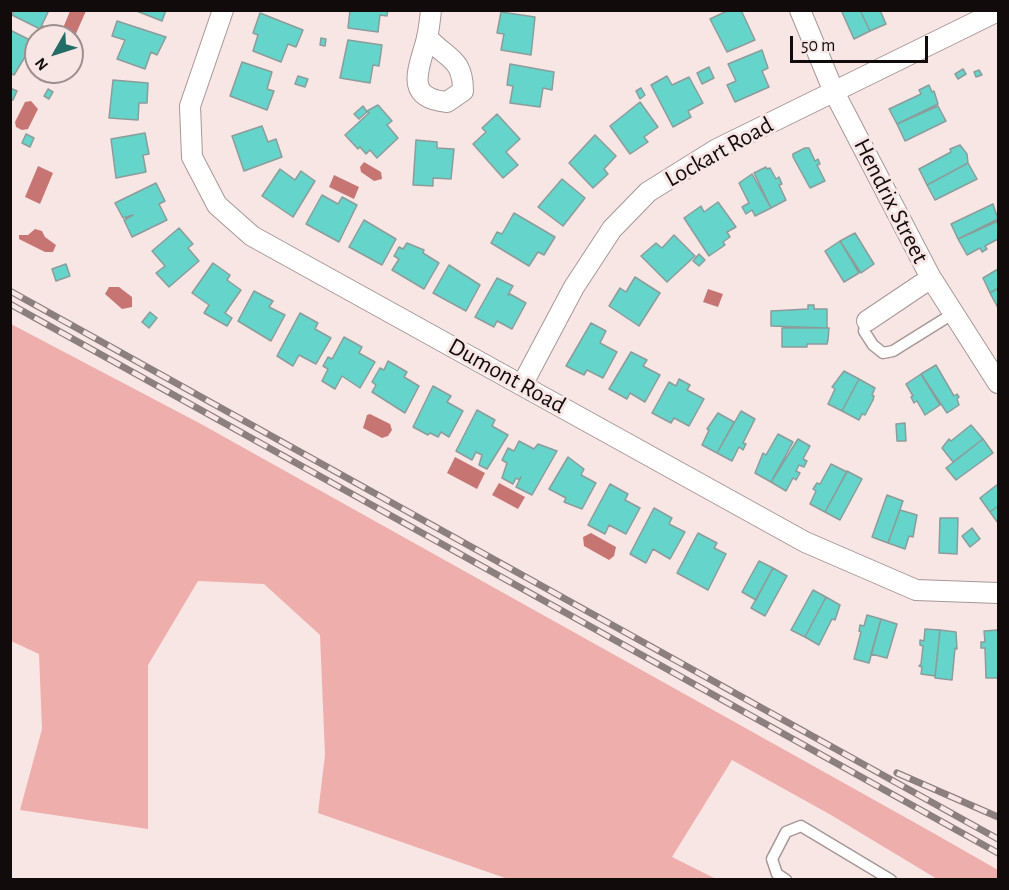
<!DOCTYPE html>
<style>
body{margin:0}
#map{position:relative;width:1009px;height:890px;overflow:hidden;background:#f8e6e5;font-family:"Alegreya Sans",sans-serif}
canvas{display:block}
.frame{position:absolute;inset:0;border:12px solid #110c0b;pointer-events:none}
.north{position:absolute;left:24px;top:24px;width:60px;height:60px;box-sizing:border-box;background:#f8e6e5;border:2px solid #9c8f8e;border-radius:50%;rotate:231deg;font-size:16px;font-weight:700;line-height:24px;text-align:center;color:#110c0b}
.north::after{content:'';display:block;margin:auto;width:21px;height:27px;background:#246d67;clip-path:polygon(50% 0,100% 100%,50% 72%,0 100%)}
.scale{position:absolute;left:790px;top:36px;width:138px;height:27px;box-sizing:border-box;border:3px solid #110c0b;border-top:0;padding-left:8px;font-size:18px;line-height:21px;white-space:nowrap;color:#110c0b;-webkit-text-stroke:4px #f8e6e5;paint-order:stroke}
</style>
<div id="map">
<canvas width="1009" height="890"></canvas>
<div class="frame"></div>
<div class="north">N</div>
<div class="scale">50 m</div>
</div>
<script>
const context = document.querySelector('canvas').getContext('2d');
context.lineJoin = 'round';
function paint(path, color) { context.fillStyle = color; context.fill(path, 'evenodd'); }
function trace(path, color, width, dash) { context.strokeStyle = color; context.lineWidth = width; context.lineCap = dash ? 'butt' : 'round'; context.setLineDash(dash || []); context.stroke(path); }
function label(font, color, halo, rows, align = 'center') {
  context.font = font + ' "Alegreya Sans",sans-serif'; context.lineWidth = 6; context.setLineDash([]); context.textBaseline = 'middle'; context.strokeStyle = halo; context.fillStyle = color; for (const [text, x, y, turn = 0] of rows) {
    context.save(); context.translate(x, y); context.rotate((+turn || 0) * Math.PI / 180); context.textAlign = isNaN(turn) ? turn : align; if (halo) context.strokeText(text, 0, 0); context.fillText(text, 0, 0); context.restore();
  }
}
paint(new Path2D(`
 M11 324 201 424 928 830 998 870V879H937L831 815 732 760 672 857 716 879H508L318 813 325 755 320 635 264 584 198 581 148 665V829L20 810 42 729 39 654 11 641Z`), '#eeaeab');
paint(new Path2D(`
 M70 11H86L74 38 61 33Z
 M31 101 38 109 28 129 22 130 16 127 15 122 25 102Z
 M364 162 381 172 382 179 374 181 361 172 360 167Z
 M38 166 53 173 40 204 25 197Z
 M334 175 359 187 354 199 329 187Z
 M35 229 42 231 45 237 56 245 53 252H45L19 239V235H28Z
 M109 287H119L132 297V307L122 309 105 294Z
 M708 289 723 294 718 307 703 302Z
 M370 414 390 424 392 430 388 436 382 438 363 428 367 415Z
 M455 457 485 473 477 489 447 473Z
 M499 483 525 497 518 509 492 495Z
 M591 533 616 547 614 556 609 560 584 546 583 537Z`), '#c77573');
const building = new Path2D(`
 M15 10H49L40 29 12 15Z
 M134 10H166L162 21Z
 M350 10H388L387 16 380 15 378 32 348 28Z
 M729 10H741L755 40 727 52 710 19Z
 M841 10H860L870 31 854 39Z
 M860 10H880L886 24 870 31Z
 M501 12 535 17 531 55 501 50 504 34 497 33Z
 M260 13 303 30 296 47 288 44 281 62 253 51 258 35 253 33Z
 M117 21 166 37 157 55 151 52 145 69 117 59 125 40 112 36Z
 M43 26 57 33 55 36 39 34Z
 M10 30 34 42 14 75 10 73Z
 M321 38 326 39 325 46 320 45Z
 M348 40 382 45 379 66 373 65 370 83 340 78Z
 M762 50 768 68 762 71 769 87 735 102 727 85 736 81 728 64Z
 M242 62 272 72 267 89 274 91 267 110 230 96Z
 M510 64 554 72 552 90 543 88 540 107 510 103 513 86 507 85Z
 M709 67 714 78 702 84 697 73Z
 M963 69 966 74 958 79 955 74Z
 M979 70 982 75 976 77 974 72Z
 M298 76 308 79 305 87 295 84Z
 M667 76 672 85 689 77 703 103 688 111 691 117 673 127 651 85Z
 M113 80 148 83 147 103H139L138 120 109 118Z
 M929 85 932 92 934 91 938 104 897 124 889 109 921 94 919 90Z
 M10 88 17 91 13 100 10 99Z
 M641 88 645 95 640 99 636 91Z
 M48 89 53 92 49 99 44 96Z
 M640 102 658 127 644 137 648 142 630 154 610 126Z
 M378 105 392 121 387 125 398 138 377 158 370 150 366 154 360 147 358 149 345 135 369 113 367 111Z
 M363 106 367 112 359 119 354 114Z
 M938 106 946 121 905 141 897 124Z
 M497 114 520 139 506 152 518 165 503 178 473 144 486 132 482 128Z
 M262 126 268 142 276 139 282 157 244 171 232 136Z
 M145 133 149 154 143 155 146 172 116 178 111 139Z
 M26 134 34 138 30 147 22 143Z
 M595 135 616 156 604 169 608 174 593 188 569 163Z
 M416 140 437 142V148L454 149 451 179 433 178V186L413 185Z
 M960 145 967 154 968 163 927 185 919 169 951 152 950 149Z
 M805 148H809L815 161 818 159 820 164 817 165 825 181 810 188 793 157V154Z
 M968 163 977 179 935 200 927 185Z
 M766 167 767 169 770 168 776 179 779 177 782 184 779 185 786 200 771 208 754 173Z
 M280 169 295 180 301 171 315 181 293 217 262 196Z
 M752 174 771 208 755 216 752 210 746 214 742 207 749 203 739 183Z
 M562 179 585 198 563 226 538 207Z
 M156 183 165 201 159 204 167 220 132 237 124 220 133 215 123 218 115 203Z
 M322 195 338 204 342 197 357 205 339 242 306 224Z
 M718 202 736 227 727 232 730 237 723 242 725 245 709 256 684 218 701 206 704 212Z
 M993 204 998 219 958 239 951 224Z
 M514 213 555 237 544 255 538 252 529 266 491 243 497 232 502 234Z
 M364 220 396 239 382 265 349 247Z
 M998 221V239L985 246 987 249 982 252 980 248 967 255 958 239Z
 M179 228 193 244 188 248 199 261 169 287 156 273 165 266 152 251Z
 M855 233 874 264 861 273 840 241Z
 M674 235 695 256 667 282 641 256 656 243 662 248Z
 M840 241 859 273 844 282 825 251Z
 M407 243 424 250 423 253 439 263 424 289 392 270 399 259 394 256 399 247 403 249Z
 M699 254 705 260 699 266 693 261Z
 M213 263 230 275 227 280 241 290 225 313 232 318 227 326 204 313 209 305 192 293Z
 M66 264 70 276 56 281 52 269Z
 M449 265 480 285 466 311 433 293Z
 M998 269V288L990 293 983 278Z
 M635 277 660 293 639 326 609 306 620 288 626 292Z
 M497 278 513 286 508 295 510 294 526 303 512 329 497 321 494 327 475 317Z
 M998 288V308L990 293Z
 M254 291 273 301 269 307 285 315 271 341 238 321Z
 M808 305H814V309H827V328L771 326V311L808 309Z
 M150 312 157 318 149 328 142 322Z
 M300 313 318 323 315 329 331 338 316 364 299 355 293 366 277 356Z
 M591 323 606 331 600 343 617 352 603 378 587 370 584 375 566 366Z
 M782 328H829L828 340 827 344H807V347H782Z
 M344 337 362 347 359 353 375 362 360 388 342 376 335 389 322 381 328 369 323 366 328 357 332 359Z
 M631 352 647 360 643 366 660 375 645 402 630 393 627 399 609 389Z
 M388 361 407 372 404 377 419 386 405 413 372 392 376 385 372 382 380 368 384 370Z
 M936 365 954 396 957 394 959 397 957 399 959 405 947 413 921 374Z
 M844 371 859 379 842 411 828 404 835 389 832 387Z
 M921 374 940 405 925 415 917 401 914 403 911 397 913 396 906 384Z
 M679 379 690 385 687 390 704 399 689 426 674 418 671 423 652 413 669 382 676 386Z
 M859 379 875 388 872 395 874 396 873 400 865 415 862 414 859 420 842 411Z
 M433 386 451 396 447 402 463 411 449 437 441 432 438 437 430 433 428 435 413 427Z
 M477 410 495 420 492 426 508 435 487 469 479 465 482 455 476 452 472 460 456 451Z
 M741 411 755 419 743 443 746 444 743 450 739 447 732 461 717 453Z
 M718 413 734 422 717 453 702 445 709 430 707 429Z
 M905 423 906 441H897L896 424Z
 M971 425 983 439 953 462 942 448 949 439 951 441Z
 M778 434 793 442 771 482 755 473 763 453 766 455Z
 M798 439 810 446 803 459 807 461 804 467 799 465 796 471 800 473 796 480 793 478 786 491 771 482Z
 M983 439 993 453 956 480 946 468Z
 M519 441 534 449 538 444 557 451 532 495 516 487 521 477 519 480 516 478 513 484 502 478 507 463 502 460 508 448 514 451Z
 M568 457 584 469 581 475 596 483 582 509 564 502 566 498 549 489Z
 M831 464 847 472 825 512 810 504 816 491 813 489 817 483 820 484Z
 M847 471 862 479 840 520 825 512Z
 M610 484 628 494 625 500 640 508 626 534 609 525 605 534 588 525Z
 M998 484V506L990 512 980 498Z
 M887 495 903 501 888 543 872 537Z
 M998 506V523L990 512Z
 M654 508 672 518 669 524 685 532 670 559 653 549 646 563 630 554Z
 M900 510 917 515 913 537 909 536 905 549 888 543Z
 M940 518H958L957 554 939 553Z
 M972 528 980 539 970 547 962 536Z
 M698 533 717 543 714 548 726 554 708 590 677 573Z
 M759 561 773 568 756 600 742 592Z
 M773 568 787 576 765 616 751 608Z
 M813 590 826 597 805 637 791 630Z
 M826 597 840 605 835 620 832 619 819 645 805 637Z
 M867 615 881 619 869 663 854 659 861 632 859 631 860 625 864 626Z
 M881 619 897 624 887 658 871 654Z
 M925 629 940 630 935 676 921 674 922 667 919 666 921 664 923 646 920 645V640L924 641Z
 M940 630 956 632 957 649 955 648 952 680 935 678Z
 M998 630V678H986L985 648H981V642H985L984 631Z`);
paint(building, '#65d4ca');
trace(building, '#8c9c9a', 1.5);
const service = new Path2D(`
 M867 321 864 331 873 345 883 353 893 351 954 313
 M786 880 777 874 772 859 786 832 801 826 891 880`);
const minor = new Path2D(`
 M223 10 190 106 192 157 217 205 252 236 805 542 916 590 998 593
 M800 10 834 92 931 278 998 383
 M427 37C446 59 463 57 463 91L447 102C402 98 420 67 427 38 429 29 430 20 431 10
 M867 321 931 278
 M522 385 574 287 612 229 648 192 717 149 998 11`);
trace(service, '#a79796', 13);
trace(minor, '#a79796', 22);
trace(service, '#fff', 10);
trace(minor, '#fff', 20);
const rail = new Path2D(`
 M10 291 998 839
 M10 304 998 853
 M897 773 998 817`);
trace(rail, '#8c807f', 7);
trace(rail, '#f8e6e5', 4.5, [14]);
label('24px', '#110c0b', '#f8e6e5', [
 ["Lockart Road",719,152,-29],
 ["Hendrix Street",891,201,63],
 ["Dumont Road",507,376,29]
]);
</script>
